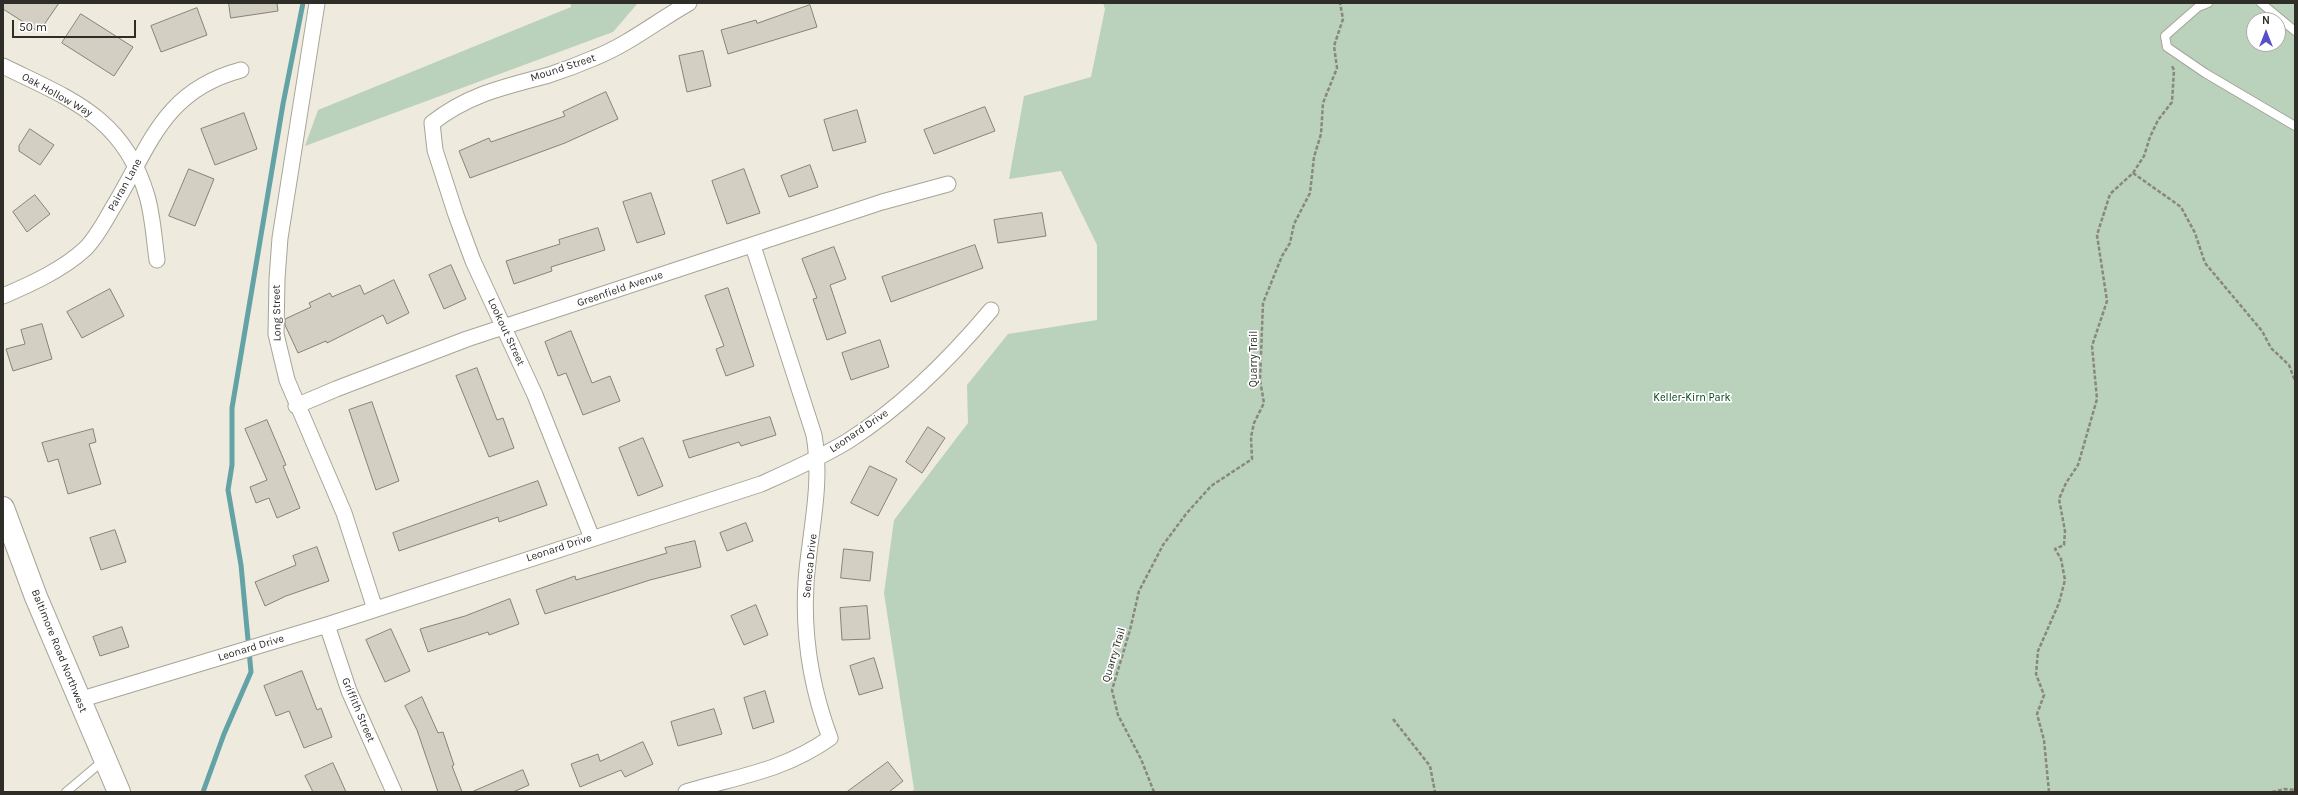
<!DOCTYPE html>
<style>
body{margin:0}
#map{position:relative;width:2298px;height:795px;overflow:hidden;background:#eeeade;font-family:Karla,sans-serif}
canvas{display:block}
.frame{position:absolute;inset:0;border:4px solid #2e2d28;pointer-events:none}
.north{position:absolute;left:2246px;top:12px;width:40px;height:40px;box-sizing:border-box;background:#fff;border:1px solid #ababa9;border-radius:50%;rotate:0deg;font-size:11px;font-weight:700;line-height:16px;text-align:center;color:#2e2d28}
.north::after{content:'';display:block;margin:auto;width:14px;height:18px;background:#5650c8;clip-path:polygon(50% 0,100% 100%,50% 72%,0 100%)}
.scale{position:absolute;left:12px;top:20px;width:124px;height:18px;box-sizing:border-box;border:2px solid #2e2d28;border-top:0;padding-left:5px;font-size:12px;line-height:14px;white-space:nowrap;color:#2e2d28;-webkit-text-stroke:3px #fff;paint-order:stroke}
</style>
<div id="map">
<canvas width="2298" height="795"></canvas>
<div class="frame"></div>
<div class="north">N</div>
<div class="scale">50 m</div>
</div>
<script>
const context = document.querySelector('canvas').getContext('2d');
context.lineJoin = 'round';
function paint(path, color) { context.fillStyle = color; context.fill(path, 'evenodd'); }
function trace(path, color, width, dash) { context.strokeStyle = color; context.lineWidth = width; context.lineCap = dash ? 'butt' : 'round'; context.setLineDash(dash || []); context.stroke(path); }
function label(font, color, halo, rows, align = 'center') {
  context.font = font + ' Karla,sans-serif'; context.lineWidth = 3.5; context.setLineDash([]); context.textBaseline = 'middle'; context.strokeStyle = halo; context.fillStyle = color; for (const [text, x, y, turn = 0] of rows) {
    context.save(); context.translate(x, y); context.rotate((+turn || 0) * Math.PI / 180); context.textAlign = isNaN(turn) ? turn : align; if (halo) context.strokeText(text, 0, 0); context.fillText(text, 0, 0); context.restore();
  }
}
paint(new Path2D(`
 M570 3H638L613 32 305 146 318 110 571 7Z
 M1103 3H2295V792H912L914 789 884 593 894 520 968 423 967 385 1008 334 1097 320V245L1061 171 1009 179 1024 96 1091 77 1105 9ZM2254 20H2278V44H2254Z`), '#bad2bc');
trace(new Path2D(`
 M203 792 224 734 251 672 241 565 228 490 232 465V408L283 104 303 3`), '#63a3a6', 5);
const building = new Path2D(`
 M3 3H59L39 32 3 9Z
 M229 3H277L278 11 231 18Z
 M810 5 817 27 728 54 721 30 756 20 757 23Z
 M197 8 207 35 161 52 151 26Z
 M81 14 133 47 114 76 62 43Z
 M703 51 711 86 687 92 679 56Z
 M606 92 618 119 565 143 470 178 459 151 489 138 491 142 565 116 563 112Z
 M985 107 995 131 934 154 924 130Z
 M857 110 866 142 833 151 824 120Z
 M244 113 257 149 215 165 201 129Z
 M30 129 54 145 40 165 19 151V146Z
 M810 165 818 187 789 197 781 176Z
 M189 169 214 179 195 226 169 216Z
 M744 169 760 213 727 224 712 181Z
 M651 193 665 234 637 243 623 202Z
 M35 195 50 214 27 232 13 212Z
 M1042 213 1046 236 998 243 994 220Z
 M598 228 605 250 551 267 552 271 514 284 506 261 560 244 559 240Z
 M975 245 983 268 891 302 882 277Z
 M834 247 846 279 830 285 846 333 827 340 813 299 817 298 802 259Z
 M451 265 466 299 444 309 429 275Z
 M394 280 409 313 387 324 383 315 327 343 326 341 298 353 285 325V319L311 307 309 303 330 293 332 297 360 285 364 294Z
 M728 288 754 366 726 376 716 349 724 346 705 296Z
 M110 289 124 316 82 338 67 312Z
 M42 324 52 359 13 371 6 349 25 344 21 330Z
 M571 331 592 383 610 376 620 401 583 415 566 373 558 376 545 342Z
 M880 340 889 367 851 380 842 353Z
 M477 368 497 420 503 418 514 448 489 457 456 376Z
 M372 402 399 481 376 490 349 410Z
 M770 417 776 435 741 446 739 442 689 458 683 441Z
 M267 420 286 465 283 466 300 508 277 518 269 498 256 503 250 487 267 480 245 429Z
 M928 427 945 438 922 473 906 462Z
 M93 429 96 442 89 444 101 484 68 494 58 459 48 462 42 443Z
 M643 438 663 486 638 496 619 448Z
 M870 466 897 479 878 516 851 503Z
 M538 481 547 505 499 522 498 517 399 551 393 533Z
 M746 523 753 541 727 551 720 533Z
 M115 530 126 562 101 570 90 538Z
 M695 541 701 567 650 580 545 614 536 590 575 576 576 580 667 553 665 548Z
 M317 547 329 581 286 596 265 606 255 582 296 565 293 556Z
 M844 549 873 552 870 581 841 578Z
 M510 599 519 624 489 635 488 632 428 652 420 629 465 616Z
 M756 605 768 635 744 645 731 616Z
 M867 606 870 639 842 640 840 608Z
 M122 627 129 647 100 656 93 637Z
 M391 629 410 671 385 682 366 640Z
 M874 658 883 688 859 695 850 666Z
 M302 671 317 710 321 708 332 737 304 748 289 711 276 716 264 686Z
 M765 691 774 722 753 729 744 698Z
 M422 697 438 733 443 732 454 765 452 766 462 792H438L417 730 405 706Z
 M714 709 722 734 678 746 671 722Z
 M643 742 653 764 625 777 621 770 580 787 571 764 598 754 600 761Z
 M888 762 903 781 889 792H847Z
 M333 763 346 792H313L305 776Z
 M523 770 529 785 513 792H472Z`);
paint(building, '#d3cfc3');
trace(building, '#858277', 1);
const service = new Path2D(`
 M2208 3 2198 7 2165 36 2167 47 2205 73 2295 126
 M2261 3 2295 31
 M66 792 104 760`);
const minor = new Path2D(`
 M317 3 280 238 277 279 276 334 287 380 344 513 375 609
 M3 66C70 99 124 117 147 196 153 217 154 239 157 260
 M3 296C31 284 62 270 85 249 96 238 104 223 112 209 150 147 162 91 241 70
 M296 406 336 389 467 339 882 202 948 184
 M592 538 535 395 473 261 456 215 435 150 432 123C469 94 504 87 549 75 564 70 580 64 594 58 629 44 657 21 689 3
 M327 625 349 691 394 792
 M79 700 327 625 761 484C790 471 820 458 848 441 903 406 949 360 991 310
 M686 792C739 776 783 771 830 738 808 679 800 616 809 553 814 513 821 476 814 435L753 246`);
const secondary = new Path2D(`
 M3 508 36 597 119 792`);
trace(service, '#a7a498', 10);
trace(minor, '#a7a498', 17);
trace(secondary, '#a7a498', 24);
trace(new Path2D(`
 M2133 173 2181 207 2195 233 2205 263 2262 331 2271 348 2289 365 2295 381
 M1393 719 1430 766 1435 792
 M1154 792 1141 759 1118 715 1112 690 1130 630 1139 591 1163 545 1186 514 1211 486 1252 459 1251 437 1254 423 1264 403 1260 380 1263 303 1282 256 1290 243 1294 224 1310 193 1314 157 1321 134 1323 103 1337 68 1334 46 1343 19 1340 3
 M2049 792 2044 740 2037 714 2044 695 2036 674 2038 651 2059 603 2065 580 2061 559 2055 549 2064 545 2065 531 2059 499 2066 483 2078 465 2097 399 2092 346 2107 301 2097 235 2110 194 2133 173 2144 156 2150 137 2158 120 2172 102 2174 70 2172 66
 M2272 792 2285 789 2295 790`), '#89877e', 2.5, [4, 2]);
trace(service, '#fff', 8);
trace(minor, '#fff', 15);
trace(secondary, '#fff', 22);
label('11px', '#2e2d28', '#fff', [
 ["Mound Street",563,68,-18],
 ["Oak Hollow Way",57,95,29],
 ["Pairan Lane",125,185,-61],
 ["Greenfield Avenue",620,289,-19],
 ["Long Street",277,313,-91],
 ["Lookout Street",506,332,65],
 ["Quarry Trail",1254,359,-90],
 ["Leonard Drive",859,431,-34],
 ["Leonard Drive",559,548,-18],
 ["Seneca Drive",810,566,-84],
 ["Leonard Drive",251,648,-17],
 ["Baltimore Road Northwest",59,651,68],
 ["Quarry Trail",1114,655,-73],
 ["Griffith Street",358,710,67]
]);
label('11px', '#014114', '#fff', [
 ["Keller-Kirn Park",1692,398]
]);
</script>
